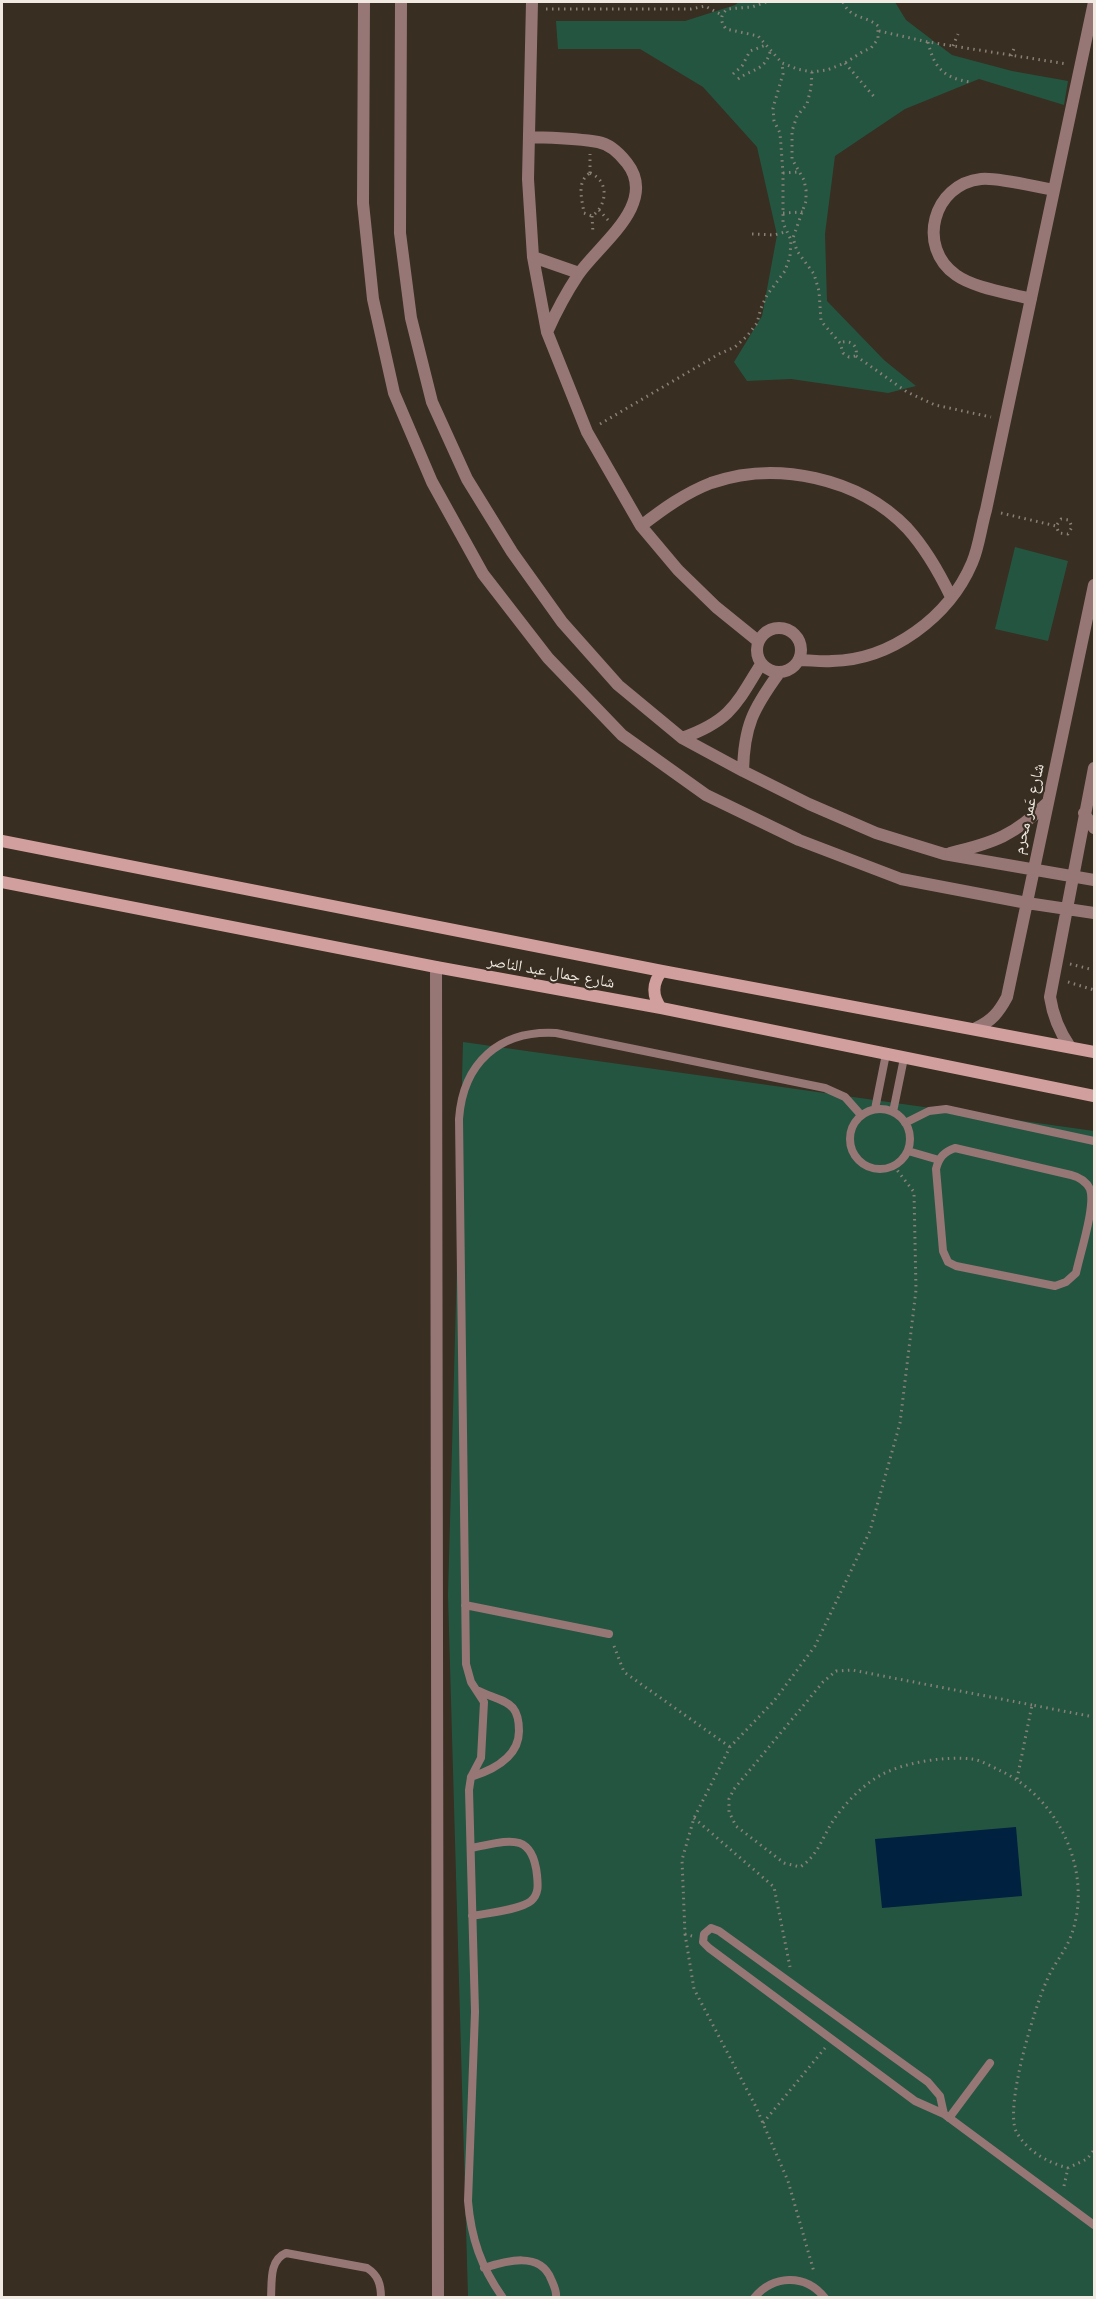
<!DOCTYPE html>
<meta charset="utf-8">
<style>
body{margin:0}
#map{position:relative;width:1096px;height:2299px;overflow:hidden;background:#382e22;font-family:"PT Sans",sans-serif}
canvas{display:block}
.frame{position:absolute;inset:0;border:3px solid #f1eae2;pointer-events:none}
</style>
<div id="map">
<canvas width="1096" height="2299"></canvas>
<div class="frame"></div>
</div>
<script>
const context = document.querySelector('canvas').getContext('2d');
context.lineJoin = 'round';
function paint(path, color) { context.fillStyle = color; context.fill(path, 'evenodd'); }
function trace(path, color, width, dash) { context.strokeStyle = color; context.lineWidth = width; context.lineCap = dash ? 'butt' : 'round'; context.setLineDash(dash || []); context.stroke(path); }
function label(font, color, halo, rows, align = 'center') {
  context.font = font + ' "PT Sans","Noto Naskh Arabic",sans-serif'; context.lineWidth = 4.5; context.setLineDash([]); context.textBaseline = 'middle'; context.strokeStyle = halo; context.fillStyle = color; for (const [text, x, y, turn = 0] of rows) {
    context.save(); context.translate(x, y); context.rotate((+turn || 0) * Math.PI / 180); context.textAlign = isNaN(turn) ? turn : align; if (halo) context.strokeText(text, 0, 0); context.fillText(text, 0, 0); context.restore();
  }
}
paint(new Path2D(`
 M739 2H895L906 20 952 55 1012 71 1068 81 1064 105 979 79 905 109 835 156 825 234 827 301 884 360 916 386 888 393 791 379 747 381 734 362 762 316 777 235 757 147 703 87 640 49H558L556 21H685L735 5Z
 M1015 547 1068 561 1048 641 995 629Z
 M463 1042 1094 1131V2297H468L448 1595Z`), '#245540');
paint(new Path2D(`
 M1016 1827 1022 1896 882 1908 875 1839Z`), '#012140');
trace(new Path2D(`
 M766 2 752 7 727 9C720 16 720 21 726 29L758 36 782 63 797 69 812 72 827 70 845 63 862 52 871 48 878 39V26C866 15 851 20 843 2
 M546 9H691L705 6 722 15
 M879 31 928 42 1067 64
 M928 42C934 68 944 78 970 82
 M953 46 958 34
 M1011 56 1015 46
 M845 63 876 99
 M812 72 811 88 807 104 797 116 792 131V159L804 180 806 190V201L793 238 797 251 814 274 819 291 821 321 840 343 843 353 849 357 856 356C858 345 850 339 840 343
 M733 74 742 66 750 51 766 45
 M738 79C751 69 765 71 770 52
 M590 173C610 181 607 206 592 216L584 213C582 199 576 182 590 173Z
 M590 173V154
 M783 173 798 172
 M599 210 608 220
 M783 213 803 212
 M592 216 593 233
 M752 234 774 235 785 232
 M856 356 907 392 935 405 991 417
 M600 424 719 354 735 347 747 336 757 323 761 308 767 295 785 271 790 256 791 240 783 223V173L780 133 774 121 773 108 783 74 782 63
 M1001 513 1056 526 1059 533 1068 534 1072 527 1069 520 1061 519 1056 526
 M1070 964 1094 970
 M1068 982 1094 990
 M614 1646 624 1672 730 1747
 M1032 1705 852 1670 836 1671 823 1682 734 1789 729 1799V1812L736 1826 784 1863 800 1867C817 1856 821 1841 831 1824 843 1805 863 1784 883 1774 906 1762 946 1756 972 1759 981 1760 992 1767 1001 1771 1060 1799 1094 1874 1071 1936 1065 1952 1053 1965 1047 1980 1035 2006 1003 2110 1017 2133 1028 2152 1049 2163 1068 2168
 M1017 1779 1032 1705 1094 1717
 M694 1818 774 1887 790 1967
 M685 1934 694 1989 756 2107 788 2181 814 2272
 M692 1936 685 1934 682 1860 694 1818 730 1747 774 1701 815 1646 870 1531 900 1423 916 1290 914 1192 894 1166
 M763 2123 825 2048
 M1064 2186 1068 2168 1087 2159 1094 2150`), '#898076', 3, [1.5, 4.5]);
trace(new Path2D(`
 M850 1139a30 30 0 1 1 60 0a30 30 0 1 1-60 0Z
 M875 1109 886 1054
 M893 1112 904 1058
 M905 1123 929 1111 946 1109 1094 1141
 M955 1148 1071 1175C1079 1177 1086 1181 1090 1189 1096 1205 1080 1254 1076 1273L1066 1282 1055 1286 956 1266 948 1262 943 1251 936 1169C939 1157 944 1152 955 1148Z
 M908 1151 939 1160
 M465 1605 609 1634
 M471 1777C493 1770 519 1757 519 1731 519 1723 518 1714 513 1708 505 1699 490 1697 479 1691
 M471 1848C505 1842 532 1829 537 1875 538 1885 539 1894 531 1901 520 1910 487 1913 472 1916
 M711 1928 719 1931 928 2082 940 2096 944 2114 915 2101 709 1948 703 1942 704 1934Z
 M944 2114 1094 2225
 M949 2118 990 2063
 M484 2268C506 2261 540 2251 551 2279 554 2286 557 2291 556 2298
 M271 2298C272 2282 269 2260 286 2253L367 2268C378 2275 381 2284 381 2298
 M503 2298C481 2267 471 2238 468 2201L475 2012 469 1790 471 1777 481 1758 484 1702 471 1682 466 1664 459 1119C463 1063 499 1030 556 1033L825 1088 845 1097 861 1115
 M754 2298C773 2275 805 2273 825 2298`), '#967776', 8);
trace(new Path2D(`
 M364 2 363 203 373 299 394 393 432 482 483 574 548 658 622 735 706 795 799 840 901 879 1027 903 1094 913
 M401 2 400 233 411 318 432 402 467 479 512 552 562 622 618 685 682 738 743 771 809 804 876 833 944 854 1094 880
 M532 2 528 179 533 257 547 332 587 432 641 526 678 570 716 607 758 641
 M529 137C552 138 576 138 598 142 610 144 620 154 627 163 659 204 598 245 578 275 566 293 556 312 547 332
 M533 257 579 273
 M1031 299C1009 293 974 288 956 275 916 247 933 184 981 179 997 177 1036 187 1054 190
 M641 526C663 509 685 493 711 483 776 460 859 478 907 528 926 549 939 572 951 597
 M757 650a22 22 0 1 1 44 0a22 22 0 1 1-44 0Z
 M800 660C810 660 821 662 832 661 891 660 949 617 972 563 979 547 981 527 986 510L1094 2
 M682 738C730 721 736 705 761 664
 M743 771C744 726 753 709 779 673
 M1084 813 1094 828
 M950 853C994 843 1015 835 1047 803
 M436 967 438 2298
 M976 1028C992 1021 999 1012 1007 997L1094 585
 M1070 1047C1059 1031 1053 1017 1050 997L1094 768`), '#967776', 12);
trace(new Path2D(`
 M2 841 662 971 1094 1052
 M2 882 436 967 661 1008 1094 1096
 M661 1008C652 996 652 983 662 971`), '#d19f9e', 12);
label('16px', '#f1eae2', '#382e22', [
 ["شارع عَمر محرم",1029,809,-77],
 ["شارع جمال عبد الناصر",551,972,10]
]);
</script>
